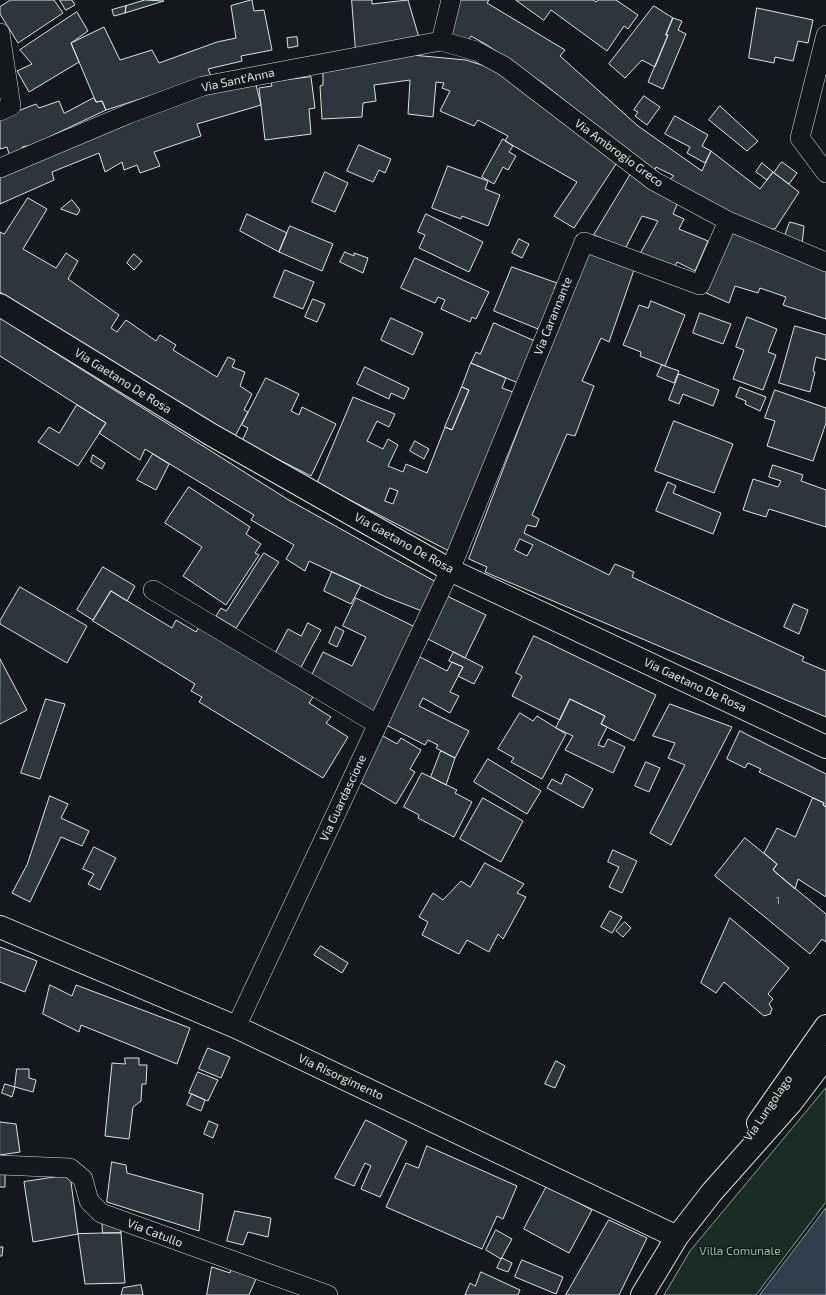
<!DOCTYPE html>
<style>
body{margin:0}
canvas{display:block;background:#14181c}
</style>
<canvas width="826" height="1295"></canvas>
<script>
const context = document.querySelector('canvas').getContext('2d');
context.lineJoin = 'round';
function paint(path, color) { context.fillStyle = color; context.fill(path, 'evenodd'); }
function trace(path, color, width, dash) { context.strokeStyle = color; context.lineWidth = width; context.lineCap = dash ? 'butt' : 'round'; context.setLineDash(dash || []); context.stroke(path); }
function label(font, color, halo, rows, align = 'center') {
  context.font = font + ' "Exo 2",sans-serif'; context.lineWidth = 3; context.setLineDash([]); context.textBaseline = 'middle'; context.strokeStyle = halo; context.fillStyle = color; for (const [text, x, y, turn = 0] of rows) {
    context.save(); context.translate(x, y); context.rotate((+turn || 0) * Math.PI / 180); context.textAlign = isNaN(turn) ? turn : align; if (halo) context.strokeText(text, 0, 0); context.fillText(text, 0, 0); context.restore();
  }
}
const green = new Path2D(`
 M826 1088V1202L756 1295H664L690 1251Z`);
paint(green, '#1a2d24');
trace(green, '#939e99', 1);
const water = new Path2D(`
 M826 1208V1295H760Z`);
paint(water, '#2f3f4d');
trace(water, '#939e99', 1);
const building = new Path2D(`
 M11 0H54L63 13 18 43 0 14V7Z
 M60 0H72L75 5 66 10Z
 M145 0 164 1 125 13 126 6Z
 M252 0 254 11 264 10 272 50 241 56 242 61 208 69 211 76 106 110 102 101 96 102 71 43 104 27 120 60 152 50 159 63 217 42 236 38 231 6Z
 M352 0H372V4L408 0 420 41 356 52Z
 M459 0H489L487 3 565 50 560 56 638 126 702 171 711 151 760 189 773 172 799 192 775 229H770L768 233 667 182 674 176 656 167 654 172 544 84 487 45 471 36 468 41 446 34Z
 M516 0H593L596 2 598 0H616L638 15 628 29 624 26 607 51 551 10 544 20Z
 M126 6 125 13 114 16 112 10Z
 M654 6 673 18 666 35H668L655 67 642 60 625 78 609 64Z
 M757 8 813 20 808 43 798 41 793 61 775 57 774 63 749 58Z
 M77 12 88 31 71 43 79 62 29 92 17 71 32 64 20 50Z
 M673 18 682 21 678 30 686 34 663 89 648 82 668 35H666Z
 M297 37 298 46 288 48 287 38Z
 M412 55 466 60 500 71 618 161 574 228 554 216 577 182 505 141 508 136 478 120 474 126 440 111 450 91 442 88 444 83 436 82 433 117 408 114 410 80 374 85 376 101 363 103 362 117 322 119 320 86 323 85V70Z
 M311 77 315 108 309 109 311 134 265 140 259 88 272 86 271 82Z
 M255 81 261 105 197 124 201 136 154 152 160 166 140 173 137 165 124 170 122 162 105 172 99 153 52 172 54 180 0 204V176L92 136 209 91Z
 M644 96 660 107 647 125 635 116 638 112 634 110Z
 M94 98 96 102 102 101 106 110 49 137 51 145 36 144 22 147 24 154 10 157 7 147 0 149V118L36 104 39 108 59 101 64 113Z
 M720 106 758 141 747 151 709 120Z
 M675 116 708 135 702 146 711 151 705 163 687 153 690 147 665 134Z
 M503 139 513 146 509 152 516 156 508 170 503 167 494 184 482 177Z
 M359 145 391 159 385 173 379 170 373 182 347 171Z
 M782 162 797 173 789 184 774 173Z
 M762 163 773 172 767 180 756 172Z
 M448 166 488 181 485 189 500 195 488 226 462 216 461 219 432 208Z
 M325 172 348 183 335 212 312 202Z
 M632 172 679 200 673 214 684 219 679 229 708 241 695 271 677 262 674 268 640 254 658 221 642 216 625 249 594 235Z
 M28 198 47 209 23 249 56 268 66 253 78 261 68 279 119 315 111 328 117 332 126 320 156 341 160 335 176 345 173 350 217 377 228 357 235 360 232 367 245 372 240 386 252 394 244 410 248 412 233 440 0 292V232L4 234Z
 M72 200 80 210 77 215 61 209Z
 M247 214 287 233 279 252 240 231Z
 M426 214 483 242 469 272 419 248 425 235 418 232Z
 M790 222 804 226 802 245 784 238Z
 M290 226 333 244 322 271 279 252Z
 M732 231 826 266V319L783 305 786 297 760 288 758 293 735 286 729 303 706 293Z
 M519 239 529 244 522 258 512 253Z
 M588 250 635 267 609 342 601 338 582 381 594 386 575 436 567 434 532 515 539 519 536 527 527 525 524 533 609 575 615 564 634 572 632 577 804 657 802 661 826 671V717L485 572 487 567 469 559ZM520 539 533 545 527 556 515 550Z
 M345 252 354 256V253L368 258 363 273 340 262Z
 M134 254 142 261 134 270 127 263Z
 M415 258 489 292 476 319 472 317 470 322 441 309 445 300 438 297 435 303 401 288Z
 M512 267 557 283 554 289 557 291 542 326 540 325 538 329 494 311Z
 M285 270 314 282 303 309 274 297Z
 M313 299 325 304 317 322 305 317Z
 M651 301 685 315 665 366 640 356 641 352 623 345 639 305 648 308Z
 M700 313 731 324 723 344 693 333Z
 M747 317 777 329 768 352 776 355 763 390 733 379 744 350 736 347Z
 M0 318 287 499 436 582 422 611 386 597 309 561 305 571 286 559 294 545 251 520 254 515 145 449 140 460 99 433 106 423 0 356Z
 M391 318 423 333 413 355 381 340Z
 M494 323 537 342 518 383 471 363 476 352 480 354Z
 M795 326 826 335V360L816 357 813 371 815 372 810 392 779 383Z
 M471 363 506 378 502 388 513 392 451 552 317 483 353 397 395 414 389 427 377 421 367 441 383 449 388 439 398 445 388 466 403 472 406 464 427 473 445 427 452 430 469 390 462 387ZM390 488 398 491 393 504 385 501Z
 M662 365 679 371 674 383 657 376Z
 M365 367 409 388 404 399 391 393 389 399 357 384Z
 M679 374 719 390 713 406 683 394 679 404 669 400Z
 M266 378 299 394 291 411 299 415 302 407 336 424 311 476 242 441 248 428 242 425Z
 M462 387 469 390 452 430 445 427Z
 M740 387 766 397 760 411 745 404 746 401 736 397Z
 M775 390 826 408V423L813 461 767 446 775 421 765 418Z
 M77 405 106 423 78 466 38 442 49 427 59 433Z
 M674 421 733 444 714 493 655 471Z
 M415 441 429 449 424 459 410 451Z
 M153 454 169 464 156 490 137 480Z
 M93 455 105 463 102 469 91 462Z
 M773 465 803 475 801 481 826 490V527L769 509 766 517 743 510 753 479 778 487 781 481 769 477Z
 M668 482 676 486 673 493 721 513 713 534 656 511Z
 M189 487 250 527 246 534 261 544 255 553 259 555 226 605 183 576 202 547 165 523Z
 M264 553 279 562 236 628 216 616 221 608 226 611Z
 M103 567 135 586 127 601 111 591 93 620 77 610Z
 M332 572 361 585 351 604 324 591Z
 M20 587 87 626 67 663 0 624V621Z
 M111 591 172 628 176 620 196 632 199 627 313 697 309 703 331 717 326 723 348 737 323 778 199 702 202 697 191 691 195 684 93 621Z
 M447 596 486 615 465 658 426 638Z
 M356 598 415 627 374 711 309 680 323 652 352 666 366 637 343 626Z
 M794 604 808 610 799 634 784 627Z
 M308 623 321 630 300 669 274 655 288 629 301 636Z
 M336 627 344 631 337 647 329 643Z
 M534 636 656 695 634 741 601 724 605 716 570 699 560 720 512 696 522 676 516 673Z
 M454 652 483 667 474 684 458 676 463 667 449 661Z
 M420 657 447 671 452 662 463 667 450 692 459 696 450 713 423 698 419 706 469 731 455 758 436 748 438 745 428 740 425 745 386 725Z
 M0 659 27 710 0 724Z
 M46 699 65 704 40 779 21 773Z
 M570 699 605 716 601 724 607 727 598 745 604 747 608 739 625 747 613 773 565 750 573 736 556 728Z
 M670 704 732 727 671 845 650 833 685 765 668 758 675 743 653 736Z
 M520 713 533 721 537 716 566 734 542 779 511 762 514 758 498 749Z
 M740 731 826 774V807L823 805 824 803 759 772 761 769 748 763 745 768 727 759Z
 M383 736 397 744 401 738 421 750 410 769 415 772 396 804 356 780Z
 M441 751 455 758 446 785 431 777Z
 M488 759 541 791 527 814 474 782Z
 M646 762 660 768 649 792 635 786Z
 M422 773 457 790 455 793 472 802 454 837 418 818 419 815 404 807Z
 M566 774 593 789 583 808 547 788 552 779 561 784Z
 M50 796 68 804 61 818 89 831 82 846 61 837 30 902 12 893 27 865Z
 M483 798 523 821 501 862 460 839Z
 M813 798 824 803 823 805 826 807V897L798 879 795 889 773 870 777 864 764 853 777 828 795 837Z
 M745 838 777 864 773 870 826 914V942L822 939 810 954 715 876Z
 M94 847 116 858 100 890 88 884 94 874 83 869Z
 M613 850 637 861 622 893 609 887 619 867 608 862Z
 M485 863 524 884 517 893 526 897 503 939 498 934 489 952 467 940 459 954 422 935 428 922 419 917 433 893 443 900 461 881 470 887Z
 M610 911 622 917 612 933 601 927Z
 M730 918 789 968 768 994 773 999 769 1004 772 1009 770 1014 764 1016 724 982 716 993 701 983Z
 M625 922 631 928 623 937 616 931Z
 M321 946 348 963 342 973 314 955Z
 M0 947 37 961 25 992 0 982Z
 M50 985 72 996 76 985 190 1028 177 1064 81 1025 79 1032 43 1014Z
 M208 1048 230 1057 221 1078 199 1069Z
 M125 1058H139V1065H147L146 1084H142L141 1101 133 1107 129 1139 105 1136 112 1063 125 1064Z
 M556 1061 565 1066 555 1088 545 1084Z
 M17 1069H29V1078L36 1080 33 1092 15 1087Z
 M198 1072 218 1080 208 1101 189 1093Z
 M5 1084 15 1087 12 1097 2 1093Z
 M192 1094 205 1100 201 1111 187 1105Z
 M366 1120 407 1141 380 1197 361 1189 371 1166 365 1163 354 1186 335 1178Z
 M209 1121 218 1125 213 1138 204 1134Z
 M0 1122 16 1124 20 1152 0 1155Z
 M427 1146 517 1186 503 1219 497 1216 482 1249 386 1207 406 1163 418 1168Z
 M112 1162 126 1165 127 1173 203 1194 199 1231 107 1202Z
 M0 1172H5V1187H0Z
 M70 1175 78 1234 33 1242 24 1182Z
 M547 1186 592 1210 569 1253 524 1229Z
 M235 1211 271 1218 268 1237 248 1232 243 1245 227 1241Z
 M102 1220 119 1221 121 1233H103Z
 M609 1220 647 1238 619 1295H566Z
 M496 1230 512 1239 501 1259 486 1250Z
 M121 1233 125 1283 85 1284 78 1234Z
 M0 1247H3L2 1256H0Z
 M502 1258 512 1263 508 1272 497 1268Z
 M522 1260 563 1277 556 1294 515 1277Z
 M212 1267 230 1273 232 1267 256 1279 249 1295H207Z
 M481 1272 520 1290 518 1295H465L470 1283 475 1286Z
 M141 1285 143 1295H121L123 1288Z`);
paint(building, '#2c363c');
trace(building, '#d8e6dc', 1);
const minor = new Path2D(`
 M0 33 11 106 0 111
 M826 35 800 138 826 173
 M441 41 451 0
 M0 168 128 114 203 86 441 41 476 51 504 66 654 181 728 221 826 262
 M153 590 377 724
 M236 1027 450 570 584 242 700 285 728 221
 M0 1165 70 1168 83 1179 89 1201 101 1213 328 1295`);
const tertiary = new Path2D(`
 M0 305 210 434 450 570 826 747`);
const secondary = new Path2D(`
 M0 927 236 1027 677 1237
 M758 1123 826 1026
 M642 1295 677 1237 712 1192 791 1103 826 1057`);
trace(minor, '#d8e6dc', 20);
trace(tertiary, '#d8e6dc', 24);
trace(secondary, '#d8e6dc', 24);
trace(minor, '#14181c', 19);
trace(tertiary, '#14181c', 22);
trace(secondary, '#14181c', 22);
label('10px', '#adbab4', null, [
 ["1",778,901]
]);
label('12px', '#d8e6dc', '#14181c', [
 ["Via Sant'Anna",238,80,-12],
 ["Via Ambrogio Greco",619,153,36],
 ["Via Carannante",553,316,-68],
 ["Via Gaetano De Rosa",123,381,32],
 ["Via Gaetano De Rosa",404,543,29],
 ["Via Gaetano De Rosa",695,685,25],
 ["Via Guardascione",343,798,-65],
 ["Via Risorgimento",341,1077,25],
 ["Via Lungolago",768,1108,-56],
 ["Via Catullo",155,1233,21]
]);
label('12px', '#8ac095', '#14181c', [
 ["Villa Comunale",740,1251]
]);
</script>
